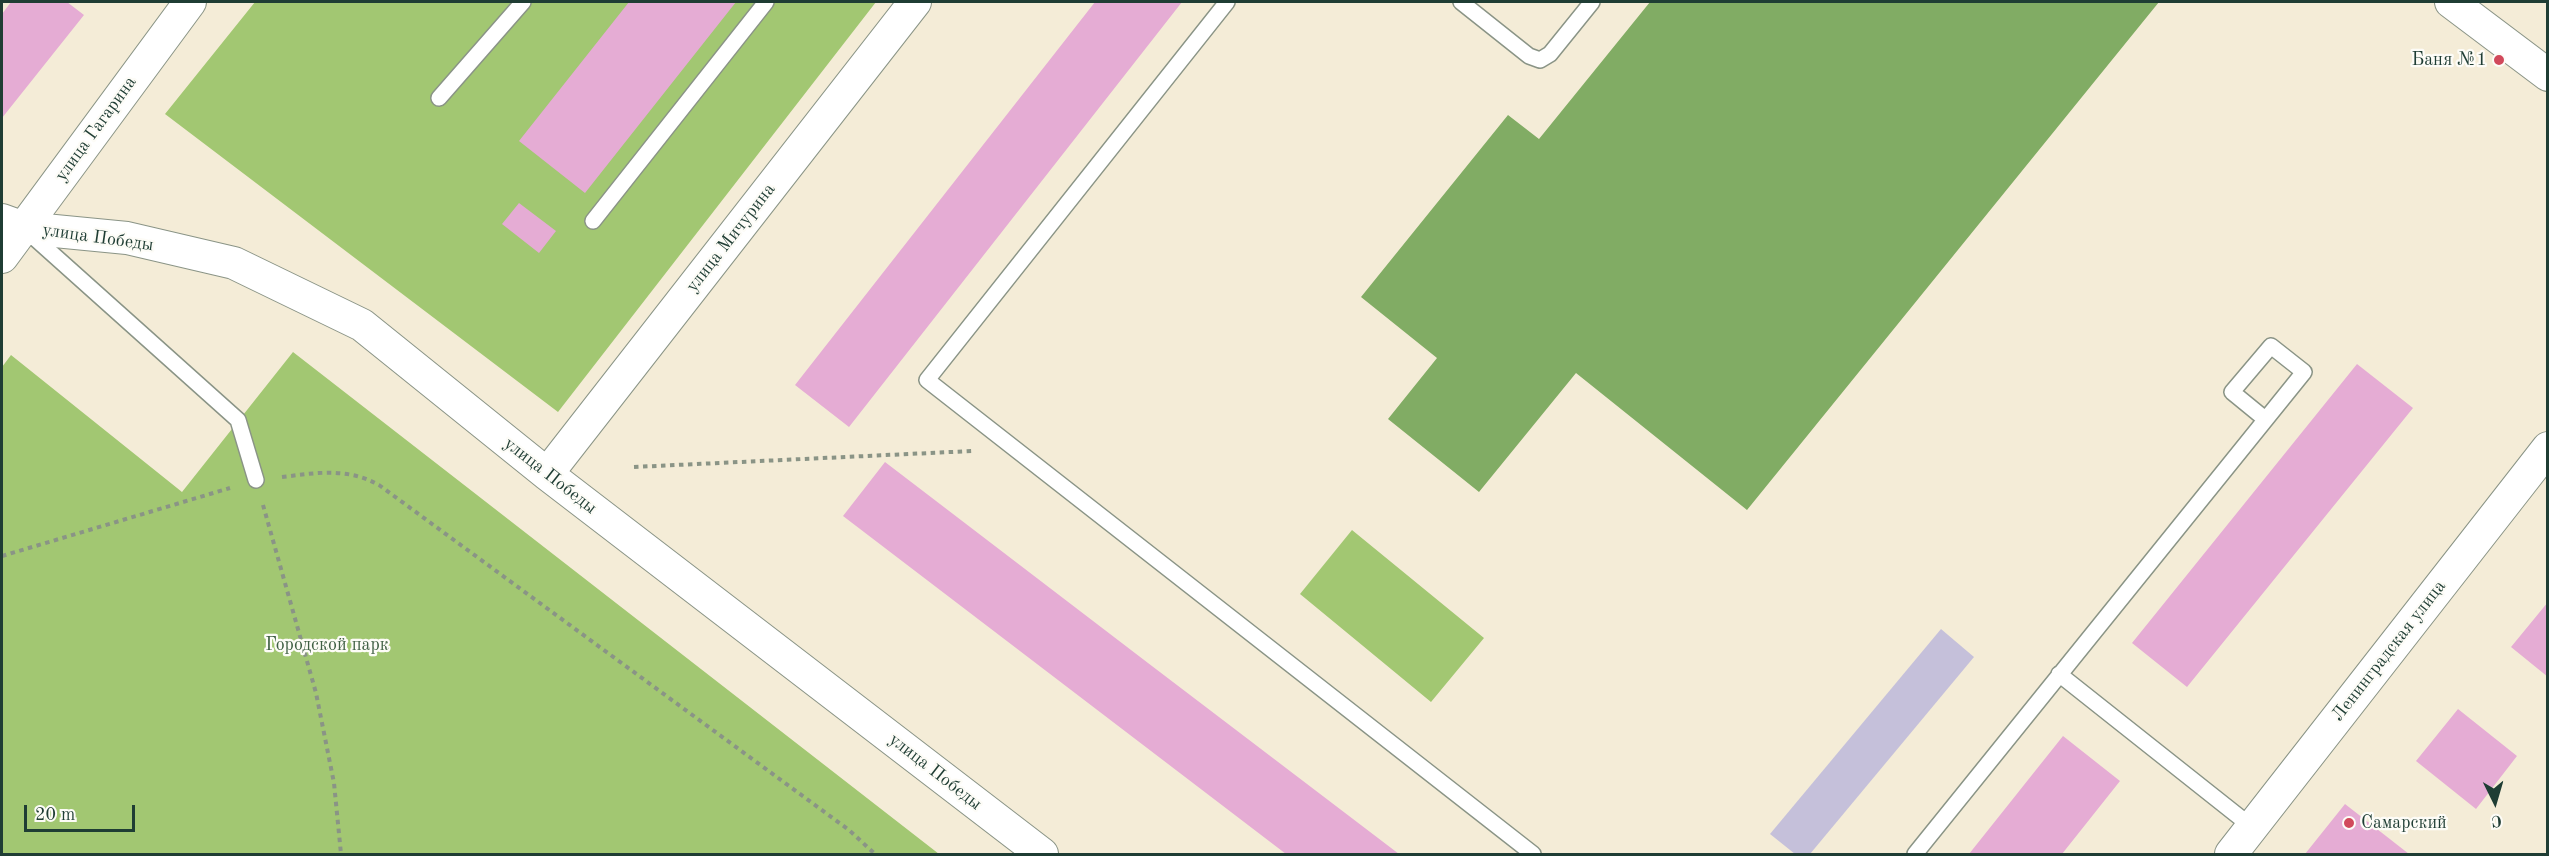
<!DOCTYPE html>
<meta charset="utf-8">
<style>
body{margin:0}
#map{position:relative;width:2549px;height:856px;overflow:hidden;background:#f4ecd7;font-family:"Old Standard TT",serif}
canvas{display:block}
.frame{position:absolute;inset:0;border:3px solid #1f3d34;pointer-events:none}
.north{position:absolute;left:2465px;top:772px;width:60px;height:60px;-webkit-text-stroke:4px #fdfcf7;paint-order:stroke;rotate:175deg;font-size:16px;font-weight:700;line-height:24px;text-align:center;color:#1f3d34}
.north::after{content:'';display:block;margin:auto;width:21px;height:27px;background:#1f3d34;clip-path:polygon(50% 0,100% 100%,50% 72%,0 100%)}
.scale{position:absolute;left:24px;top:805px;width:111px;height:27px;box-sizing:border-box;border:3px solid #1f3d34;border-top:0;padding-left:8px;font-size:18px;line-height:21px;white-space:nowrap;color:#1f3d34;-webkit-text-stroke:4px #fdfcf7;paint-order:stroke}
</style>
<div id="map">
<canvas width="2549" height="856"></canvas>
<div class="frame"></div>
<div class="north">С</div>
<div class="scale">20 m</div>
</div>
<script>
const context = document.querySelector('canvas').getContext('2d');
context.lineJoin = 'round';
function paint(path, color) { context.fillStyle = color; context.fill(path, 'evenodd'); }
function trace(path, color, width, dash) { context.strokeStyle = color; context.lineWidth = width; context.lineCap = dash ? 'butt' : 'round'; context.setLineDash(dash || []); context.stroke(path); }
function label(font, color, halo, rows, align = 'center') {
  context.font = font + ' "Old Standard TT",serif'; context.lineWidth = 4.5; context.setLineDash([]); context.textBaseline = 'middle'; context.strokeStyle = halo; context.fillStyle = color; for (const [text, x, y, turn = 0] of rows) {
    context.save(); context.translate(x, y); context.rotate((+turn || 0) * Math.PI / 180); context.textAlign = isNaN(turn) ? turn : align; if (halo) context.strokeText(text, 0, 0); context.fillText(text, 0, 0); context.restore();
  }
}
paint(new Path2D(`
 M1941 629 1974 657 1810 854H1795L1770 834Z`), '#c5c0da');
paint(new Path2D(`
 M255 2H876L558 412 165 114Z
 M293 352 939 854H2V367L11 355 182 492Z
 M1352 530 1484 638 1431 702 1300 594Z`), '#a2c772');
paint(new Path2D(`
 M1650 2H2159L1747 510 1576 373 1479 492 1388 419 1437 358 1361 297 1508 115 1539 139Z`), '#81ac64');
paint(new Path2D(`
 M11 2H67L84 15 2 118V14Z
 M629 2H736L585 193 519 141Z
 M1095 2H1182L849 427 795 385Z
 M519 203 556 231 539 253 502 224Z
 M2357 364 2413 408 2187 687 2132 643Z
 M885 462 1148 663 1399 854H1286L843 516Z
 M2548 602V677L2511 647Z
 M2458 709 2517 756 2476 809 2416 761Z
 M2063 736 2120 781 2062 854H1969Z
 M2345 804 2409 854H2305Z`), '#e5acd4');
const lane = new Path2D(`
 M1227 2 927 380 1533 854
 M1461 2 1529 56 1540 60 1550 54 1592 2
 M439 98 523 2
 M593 221 766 2
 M28 232 238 420 256 480
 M2059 674 2252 827
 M1915 854 2304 372 2271 346 2232 392 2265 419`);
const street = new Path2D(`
 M2451 2 2548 75
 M2 220 24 228 127 238 234 263 362 325 547 474 1042 854
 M2 257 190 2
 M547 474 915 2
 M2231 854 2548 448`);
trace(lane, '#8a9486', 18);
trace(street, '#8a9486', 34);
trace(new Path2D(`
 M634 467 972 451
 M282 477C316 473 347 467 379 485L849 830 875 854
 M263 505 316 693 334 783 341 854
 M2 556 230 488`), '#8a9486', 4, [4.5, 4.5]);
trace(lane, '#fff', 15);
trace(street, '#fff', 32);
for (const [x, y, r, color] of [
 [2499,60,6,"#d1495b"],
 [2349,823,6,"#d1495b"]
]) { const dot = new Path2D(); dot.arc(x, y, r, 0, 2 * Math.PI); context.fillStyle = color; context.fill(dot); trace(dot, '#fdfcf7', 2); }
label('18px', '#1f3d34', '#fdfcf7', [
 ["Баня №1",2487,60],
 ["Самарский",2361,823,"left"]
], 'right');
label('18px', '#1f3d34', '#fdfcf7', [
 ["улица Гагарина",96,129,-54],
 ["улица Победы",98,238,8],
 ["улица Мичурина",731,238,-52],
 ["улица Победы",550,476,38],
 ["Ленинградская улица",2389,651,-52],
 ["улица Победы",935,772,38]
]);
label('18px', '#406044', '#fdfcf7', [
 ["Городской парк",327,645]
]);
</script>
